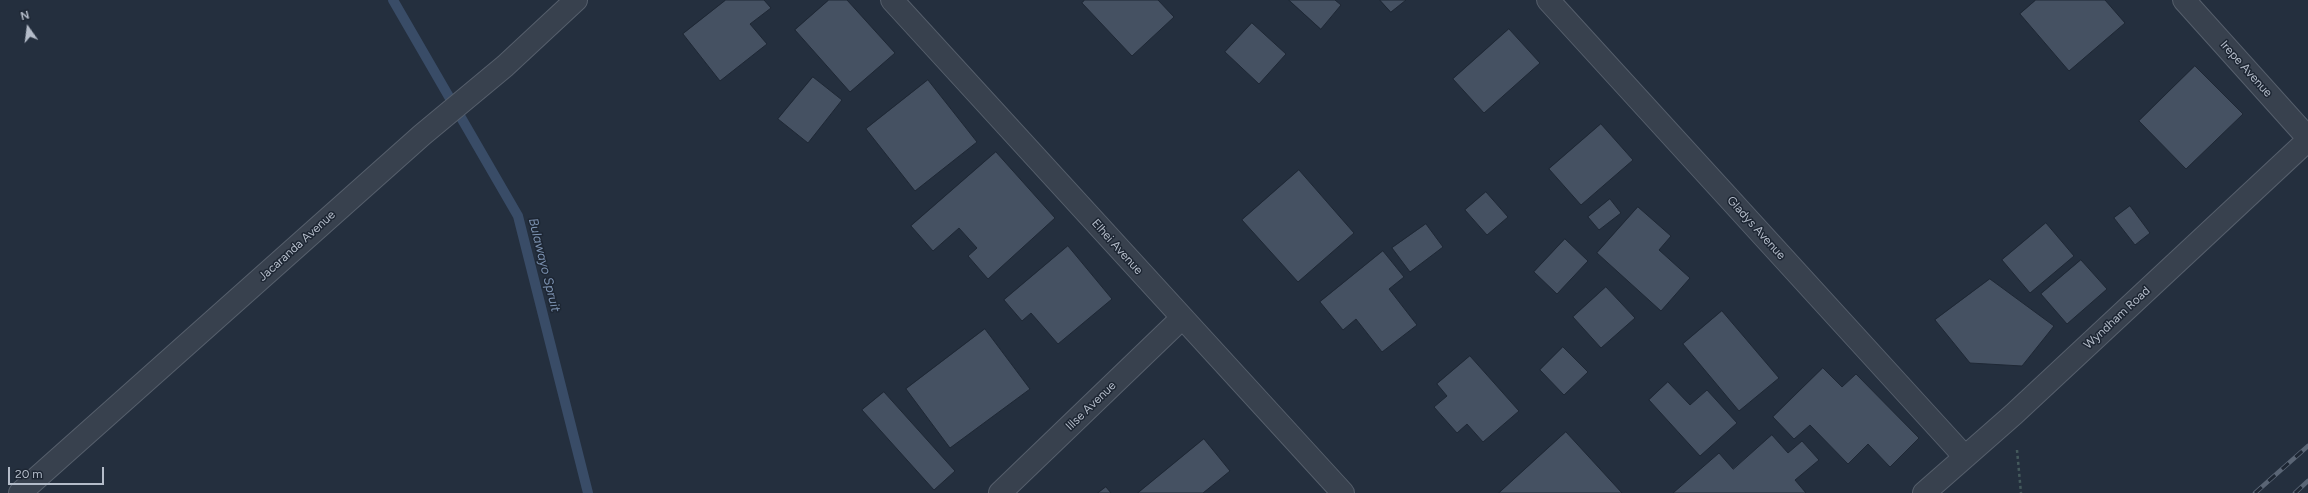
<!DOCTYPE html>
<style>
body{margin:0}
#map{position:relative;width:2308px;height:493px;overflow:hidden;background:#242f3e;font-family:Figtree,sans-serif}
canvas{display:block}
.north{position:absolute;left:8px;top:8px;width:40px;height:40px;-webkit-text-stroke:3px #1d2633;paint-order:stroke;rotate:346deg;font-size:11px;font-weight:700;line-height:16px;text-align:center;color:#b4bcc9}
.north::after{content:'';display:block;margin:auto;width:14px;height:18px;background:#b4bcc9;clip-path:polygon(50% 0,100% 100%,50% 72%,0 100%)}
.scale{position:absolute;left:8px;top:467px;width:96px;height:18px;box-sizing:border-box;border:2px solid #b4bcc9;border-top:0;padding-left:5px;font-size:12px;line-height:14px;white-space:nowrap;color:#b4bcc9;-webkit-text-stroke:3px #1d2633;paint-order:stroke}
</style>
<div id="map">
<canvas width="2308" height="493"></canvas>
<div class="north">N</div>
<div class="scale">20 m</div>
</div>
<script>
const context = document.querySelector('canvas').getContext('2d');
context.lineJoin = 'round';
function trace(path, color, width, dash) { context.strokeStyle = color; context.lineWidth = width; context.lineCap = dash ? 'butt' : 'round'; context.setLineDash(dash || []); context.stroke(path); }
function paint(path, color) { context.fillStyle = color; context.fill(path, 'evenodd'); }
function label(font, color, halo, rows, align = 'center') {
  context.font = font + ' Figtree,sans-serif'; context.lineWidth = 3; context.setLineDash([]); context.textBaseline = 'middle'; context.strokeStyle = halo; context.fillStyle = color; for (const [text, x, y, turn = 0] of rows) {
    context.save(); context.translate(x, y); context.rotate((+turn || 0) * Math.PI / 180); context.textAlign = isNaN(turn) ? turn : align; if (halo) context.strokeText(text, 0, 0); context.fillText(text, 0, 0); context.restore();
  }
}
trace(new Path2D(`
 M393 0 518 216 588 493`), '#394c67', 10);
const building = new Path2D(`
 M726 0H764L771 8 750 24 767 44 720 81 683 34Z
 M829 0H847L895 53 850 92 795 30Z
 M1085 0H1158L1174 17 1132 56 1082 3Z
 M1289 0H1335L1341 5 1321 29Z
 M1380 0H1406L1391 12Z
 M2036 0H2105L2125 23 2069 71 2020 14Z
 M1252 23 1286 54 1259 84 1225 52Z
 M1509 29 1540 63 1484 113 1453 79Z
 M2195 66 2243 114 2186 169 2139 121Z
 M813 77 842 100 808 143 778 119Z
 M928 80 977 142 915 191 866 129Z
 M1601 124 1633 160 1581 205 1549 169Z
 M996 152 1055 218 988 279 968 256 977 248 959 228 933 251 911 226Z
 M1299 170 1354 233 1298 282 1242 220Z
 M1486 192 1508 217 1487 235 1465 210Z
 M1610 199 1621 213 1599 230 1588 217Z
 M2130 206 2150 233 2135 245 2114 218Z
 M1638 207 1671 236 1659 250 1690 278 1661 311 1597 253Z
 M2046 223 2074 256 2030 293 2002 260Z
 M1426 224 1443 247 1410 272 1392 248Z
 M1565 239 1588 261 1557 294 1534 272Z
 M1068 246 1112 299 1058 344 1031 313 1022 321 1004 300Z
 M1383 251 1404 277 1389 289 1417 325 1382 352 1356 319 1343 330 1320 302Z
 M2081 260 2107 289 2067 324 2041 294Z
 M1990 279 2054 326 2022 366 1970 363 1935 320Z
 M1606 287 1635 318 1601 348 1573 317Z
 M1722 311 1779 378 1739 411 1683 344Z
 M985 329 1030 389 950 448 906 389Z
 M1563 347 1588 372 1564 395 1540 370Z
 M1470 356 1519 411 1483 442 1467 424 1457 433 1434 407 1447 396 1437 384Z
 M1823 368 1842 387 1856 374 1919 438 1890 467 1868 444 1848 464 1810 425 1794 439 1773 417Z
 M1668 382 1690 405 1707 390 1737 423 1700 456 1649 400Z
 M884 392 955 471 934 490 862 410Z
 M1566 432 1622 493H1499Z
 M1772 435 1788 453 1802 441 1819 460 1795 480 1806 493H1673L1719 453 1733 469Z
 M1204 439 1230 471 1203 493H1138Z
 M1106 487 1111 493H1098Z`);
paint(building, '#455162');
trace(building, '#1f2835', 1);
const minor = new Path2D(`
 M892 0 1343 493
 M1548 0 1965 457
 M2184 0 2308 138
 M20 493 422 135 505 66 576 0
 M1000 493 1182 318
 M1924 493 2014 414 2308 140`);
trace(minor, '#565f6c', 24);
trace(new Path2D(`
 M2017 450 2021 493`), '#44595c', 2.5, [3, 3]);
trace(minor, '#38414e', 22);
const rail = new Path2D(`
 M2255 493 2308 446
 M2295 493 2308 481`);
trace(rail, '#5a6575', 4.5);
trace(rail, '#1d2633', 3, [9]);
label('12px', '#b4bcc9', '#1d2633', [
 ["Irepe Avenue",2246,69,48],
 ["Gladys Avenue",1756,228,48],
 ["Jacaranda Avenue",297,246,-42],
 ["Elhei Avenue",1117,247,48],
 ["Wyndham Road",2117,318,-43],
 ["Illse Avenue",1091,406,-44]
]);
label('italic 13px', '#7c92b1', '#1d2633', [
 ["Bulawayo Spruit",544,265,76]
]);
</script>
